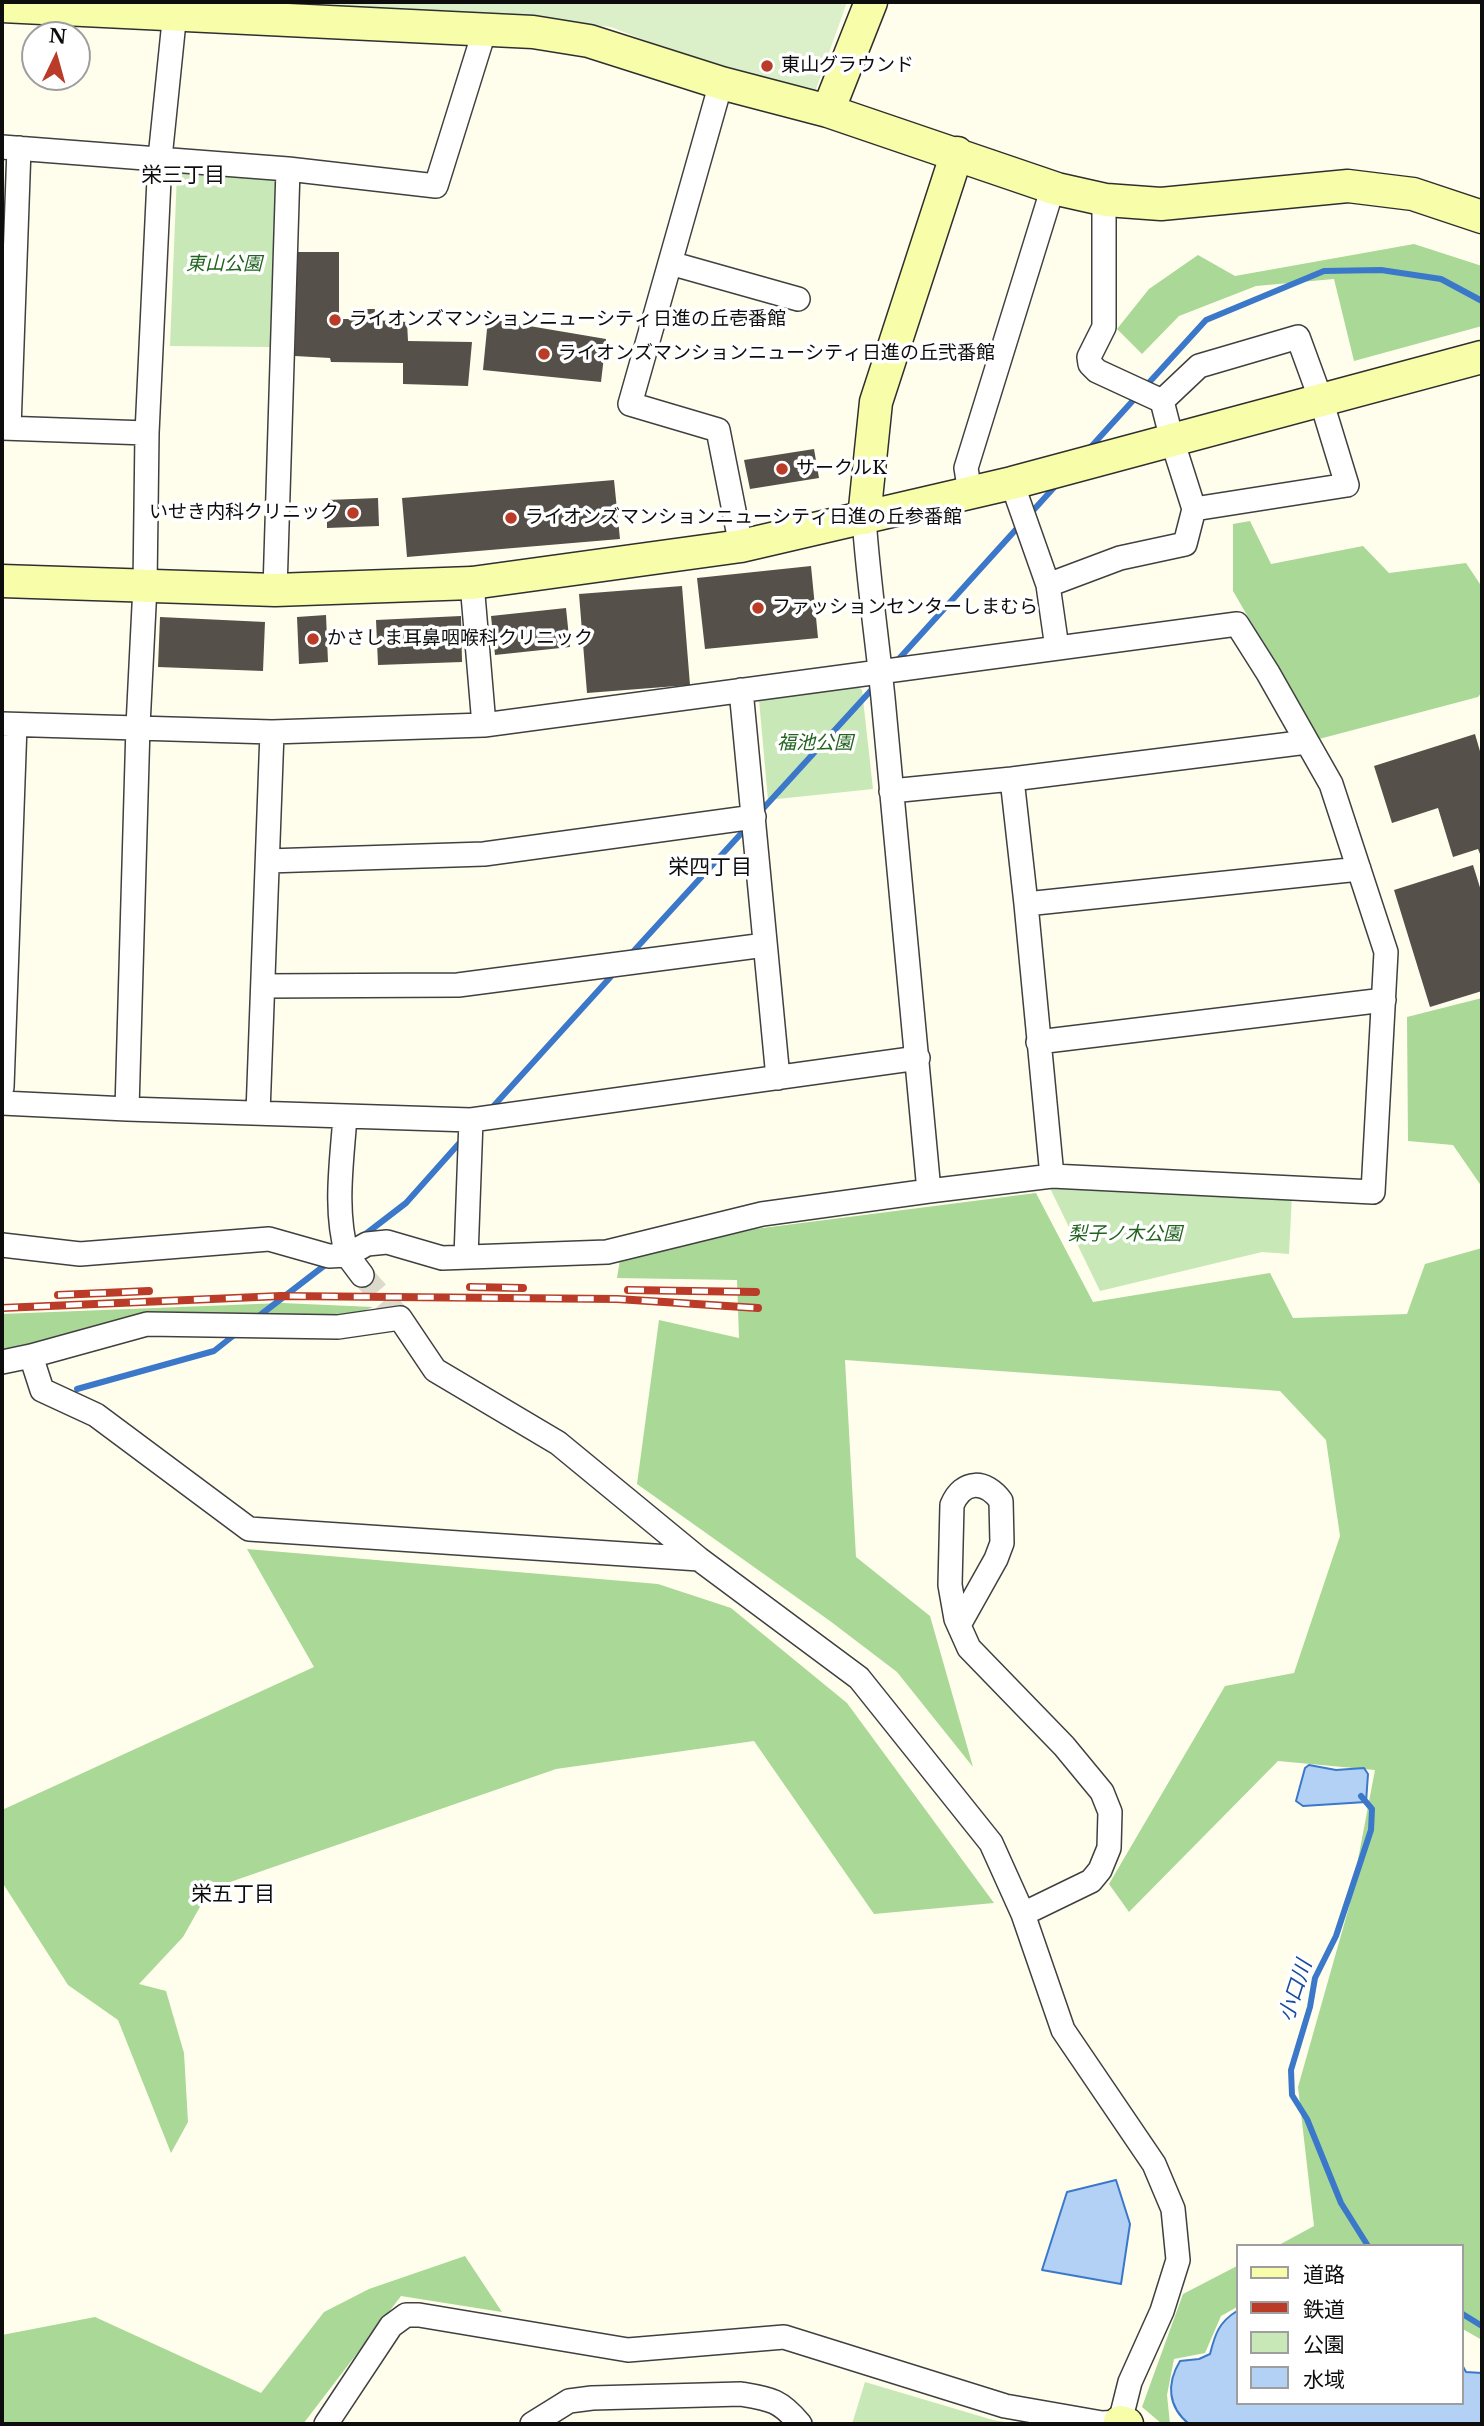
<!DOCTYPE html>
<meta charset="utf-8">
<style>
body{margin:0}
#map{position:relative;width:1484px;height:2426px;overflow:hidden;background:#fffeed;font-family:"Libre Baskerville","Noto Sans JP",serif}
canvas{display:block}
.frame{position:absolute;inset:0;border:4px solid #0d0d0d;pointer-events:none}
.legend{position:absolute;left:1236px;top:2244px;width:228px;height:161px;box-sizing:border-box;background:#fff;border:2px solid #9e9e9e;margin:0;padding:9px 12px;list-style:none;font-size:21px;color:#0d0d0d}
.legend li{display:flex;align-items:center;gap:14px;height:35px}
.legend b{width:35px;border:2px solid #9e9e9e}
.north{position:absolute;left:21px;top:21px;width:70px;height:70px;box-sizing:border-box;background:#fff;border:2px solid #9e9e9e;border-radius:50%;rotate:5deg;font-size:19px;font-weight:700;line-height:28px;text-align:center;color:#0d0d0d}
.north::after{content:'';display:block;margin:auto;width:24px;height:32px;background:#b93b28;clip-path:polygon(50% 0,100% 100%,50% 72%,0 100%)}
</style>
<div id="map">
<canvas width="1484" height="2426"></canvas>
<div class="frame"></div>
<ul class="legend">
<li><b style="height:9px;background:#f7fda9"></b>道路</li>
<li><b style="height:9px;background:#b93b28"></b>鉄道</li>
<li><b style="height:19px;background:#c8e8b7"></b>公園</li>
<li><b style="height:19px;background:#b3d0f5"></b>水域</li>
</ul>
<div class="north">N</div>
</div>
<script>
const context = document.querySelector('canvas').getContext('2d');
context.lineJoin = 'round';
function paint(path, color) { context.fillStyle = color; context.fill(path, 'evenodd'); }
function trace(path, color, width, dash) { context.strokeStyle = color; context.lineWidth = width; context.lineCap = dash ? 'butt' : 'round'; context.setLineDash(dash || []); context.stroke(path); }
function label(font, color, halo, rows, align = 'center') {
  context.font = font + ' "Libre Baskerville","Noto Sans JP",serif'; context.lineWidth = 7; context.setLineDash([]); context.textBaseline = 'middle'; context.strokeStyle = halo; context.fillStyle = color; for (const [text, x, y, turn = 0] of rows) {
    context.save(); context.translate(x, y); context.rotate((+turn || 0) * Math.PI / 180); context.textAlign = isNaN(turn) ? turn : align; if (halo) context.strokeText(text, 0, 0); context.fillText(text, 0, 0); context.restore();
  }
}
paint(new Path2D(`
 M185 168 268 176 279 185 272 347 170 346 177 173Z
 M857 686 862 690 873 789 768 800 759 700Z
 M1047 1182 1292 1195 1289 1254 1262 1252 1100 1291Z
 M865 2382 993 2420 1018 2424H852Z`), '#c8e8b7');
paint(new Path2D(`
 M1414 244 1482 266V326L1354 361 1334 279 1256 286 1179 316 1142 354 1117 329 1149 289 1198 255 1235 276Z
 M1250 521 1271 564 1363 546 1389 573 1466 563 1482 587V692L1478 697 1319 739 1233 591V524Z
 M1482 998V1187L1453 1145 1408 1141 1407 1017Z
 M1036 1193 1093 1302 1270 1273 1293 1318 1407 1314 1425 1264 1482 1248V2340L1461 2328V2246H1277L1314 2226 1298 2087 1349 1907 1375 1770 1278 1761 1129 1912 1109 1884 1225 1686 1294 1673 1340 1536 1326 1440 1280 1391 845 1360 856 1557 930 1616 973 1767 897 1672 830 1621 637 1484 659 1320 739 1338 737 1280 617 1278 620 1260 755 1229Z
 M282 1303 373 1307 337 1322 146 1318 2 1355V1314Z
 M247 1549 658 1584 731 1608 847 1703 994 1903 874 1914 754 1741 556 1769 210 1889 183 1937 139 1984 166 1991 184 2053 188 2122 171 2153 118 2020 68 1985 2 1882V1810L314 1667Z
 M465 2256 502 2312 401 2296 303 2424H2V2335L95 2317 261 2393 324 2312 369 2289Z
 M1237 2266V2307L1221 2316 1205 2353 1174 2359 1167 2395 1170 2424H1162L1142 2407 1183 2294Z`), '#a9d897');
paint(new Path2D(`
 M201 2H847L810 106 611 27 506 17Z`), '#dbefc9');
const water = new Path2D(`
 M1309 1765 1336 1770 1364 1768 1368 1774 1366 1802 1303 1806 1296 1801 1305 1768Z
 M1116 2180 1130 2224 1121 2284 1042 2270 1067 2192Z
 M1237 2311V2403H1461V2363L1466 2372 1482 2373V2424H1189C1168 2407 1166 2384 1180 2361L1199 2359 1210 2354C1215 2334 1219 2322 1237 2311Z`);
paint(water, '#b3d0f5');
trace(water, '#3b78ca', 2);
trace(new Path2D(`
 M1145 387 1206 320 1324 271 1381 270 1441 279 1482 301
 M1089 449 1138 395
 M1030 514 1058 483
 M896 662 1020 525
 M760 812 875 686
 M630 955 748 826
 M489 1111 616 971
 M363 1236 406 1203 463 1139
 M255 1319 329 1262
 M77 1389 214 1351 238 1332
 M1361 1796 1372 1809 1371 1830 1336 1936 1315 1978 1310 2007 1291 2070 1292 2095 1307 2119 1341 2203 1368 2246
 M1461 2313 1482 2326`), '#3b78ca', 6);
paint(new Path2D(`
 M296 252H339V319H361L360 309H375L374 320 407 322 408 341 472 342 468 386 403 384V363L331 362 330 358 295 356Z
 M488 319 606 339 601 382 483 370Z
 M814 449 819 478 750 489 744 460Z
 M614 480 620 539 407 557 402 498Z
 M378 498 379 526 327 528V500Z
 M811 566 818 638 705 649 697 578Z
 M682 586 690 685 587 693 579 594Z
 M566 608 570 647 495 655 491 616Z
 M326 615 328 662 299 664 297 617Z
 M461 616 462 662 378 665 376 620Z
 M160 617 265 622 263 671 158 667Z
 M1475 734 1482 758V859L1478 849 1453 857 1438 808 1392 823 1374 766Z
 M1473 865 1482 894V991L1430 1007 1394 890Z`), '#555049');
trace(new Path2D(`
 M362 1275 400 1318`), '#dbdacb', 23, [23, 11]);
const street = new Path2D(`
 M721 83 630 404 718 430 741 546
 M2 147 288 169 436 186 485 29
 M1104 200V327L1089 357 1090 364 1097 371 1162 401
 M670 263 798 299
 M2 428 147 433
 M9 428 19 148
 M1012 483 1048 585 1057 648
 M970 493 966 468 1053 187
 M472 583 484 725
 M1048 585 1120 558 1185 544 1194 509 1172 440 1162 401 1199 366 1298 337 1321 400 1347 485 1194 509
 M275 590 288 169
 M741 690 778 1078
 M2 724 272 732 484 725 1237 624 1268 673 1331 784 1386 952 1373 1192 1052 1176 929 1191C915 1026 898 862 883 698 877 638 868 578 864 518
 M1012 779 1026 904 1052 1176
 M891 791 1012 779 1307 742
 M268 861 484 854 754 817
 M1026 904 1359 869
 M264 986 458 985 765 945
 M1038 1042 1384 1000
 M2 1087 15 725
 M2 1103 127 1109 471 1120 918 1058
 M127 1109 138 726 145 586 147 433 160 158 176 2
 M258 1113 272 732
 M345 1116C342 1162 334 1209 347 1255L367 1244 387 1242 442 1258 607 1252 762 1214 929 1191
 M2 1245 80 1254 269 1239 329 1256 347 1255 362 1275
 M466 1257 471 1120
 M31 1356 42 1390 96 1415 249 1529 699 1559
 M2 1362 31 1356 147 1324 338 1327 400 1318 435 1370 558 1443 699 1559 859 1678 991 1843 1023 1914 1063 2030 1154 2164 1173 2209 1178 2260 1162 2311 1130 2382 1120 2422 1102 2423 1005 2406 784 2337 628 2350 419 2315H406L391 2326 326 2424
 M959 1625 996 1559 1002 1543 1001 1501C986 1480 963 1479 952 1505L950 1585 956 1619 969 1648 1064 1746 1102 1792 1110 1812 1109 1848 1100 1870 1091 1881 1023 1914
 M532 2424 569 2401 592 2398 741 2394C771 2399 780 2400 800 2424`);
const secondary = new Path2D(`
 M2 6 533 32 589 41 721 83 828 111 1057 189 1106 200 1161 204 1348 186 1413 194 1482 217
 M828 111 871 2
 M864 518 876 402 957 153
 M2 581 275 590 472 583 741 546 1012 483 1482 357
 M1120 2422 1127 2424`);
trace(street, '#404040', 26);
trace(secondary, '#2f2f2f', 35);
trace(street, '#fff', 23);
trace(secondary, '#f7fda9', 32);
const rail = new Path2D(`
 M470 1287 523 1288
 M628 1290 756 1292
 M58 1295 149 1291
 M2 1308 281 1296 617 1299 758 1308`);
trace(rail, '#b93b28', 8);
trace(rail, '#fff', 5, [16]);
for (const [x, y, r, color] of [
 [767,66,7,"#b93b28"],
 [335,320,7,"#b93b28"],
 [544,354,7,"#b93b28"],
 [782,469,7,"#b93b28"],
 [353,513,7,"#b93b28"],
 [511,518,7,"#b93b28"],
 [758,608,7,"#b93b28"],
 [313,639,7,"#b93b28"]
]) { const dot = new Path2D(); dot.arc(x, y, r, 0, 2 * Math.PI); context.fillStyle = color; context.fill(dot); trace(dot, '#fff', 2.5); }
label('19px', '#0d0d0d', '#fff', [
 ["東山グラウンド",781,66],
 ["ライオンズマンションニューシティ日進の丘壱番館",349,320],
 ["ライオンズマンションニューシティ日進の丘弐番館",558,354],
 ["サークルK",796,469],
 ["いせき内科クリニック",339,513,"right"],
 ["ライオンズマンションニューシティ日進の丘参番館",525,518],
 ["ファッションセンターしまむら",772,608],
 ["かさしま耳鼻咽喉科クリニック",327,639]
], 'left');
label('italic 19px', '#21631f', '#fff', [
 ["東山公園",224,265],
 ["福池公園",815,744],
 ["梨子ノ木公園",1125,1235]
]);
label('21px', '#0d0d0d', '#fff', [
 ["栄三丁目",183,176],
 ["栄四丁目",710,868],
 ["栄五丁目",233,1895]
]);
label('italic 21px', '#194b9b', '#fff', [
 ["小口川",1296,1991,-72]
]);
</script>
